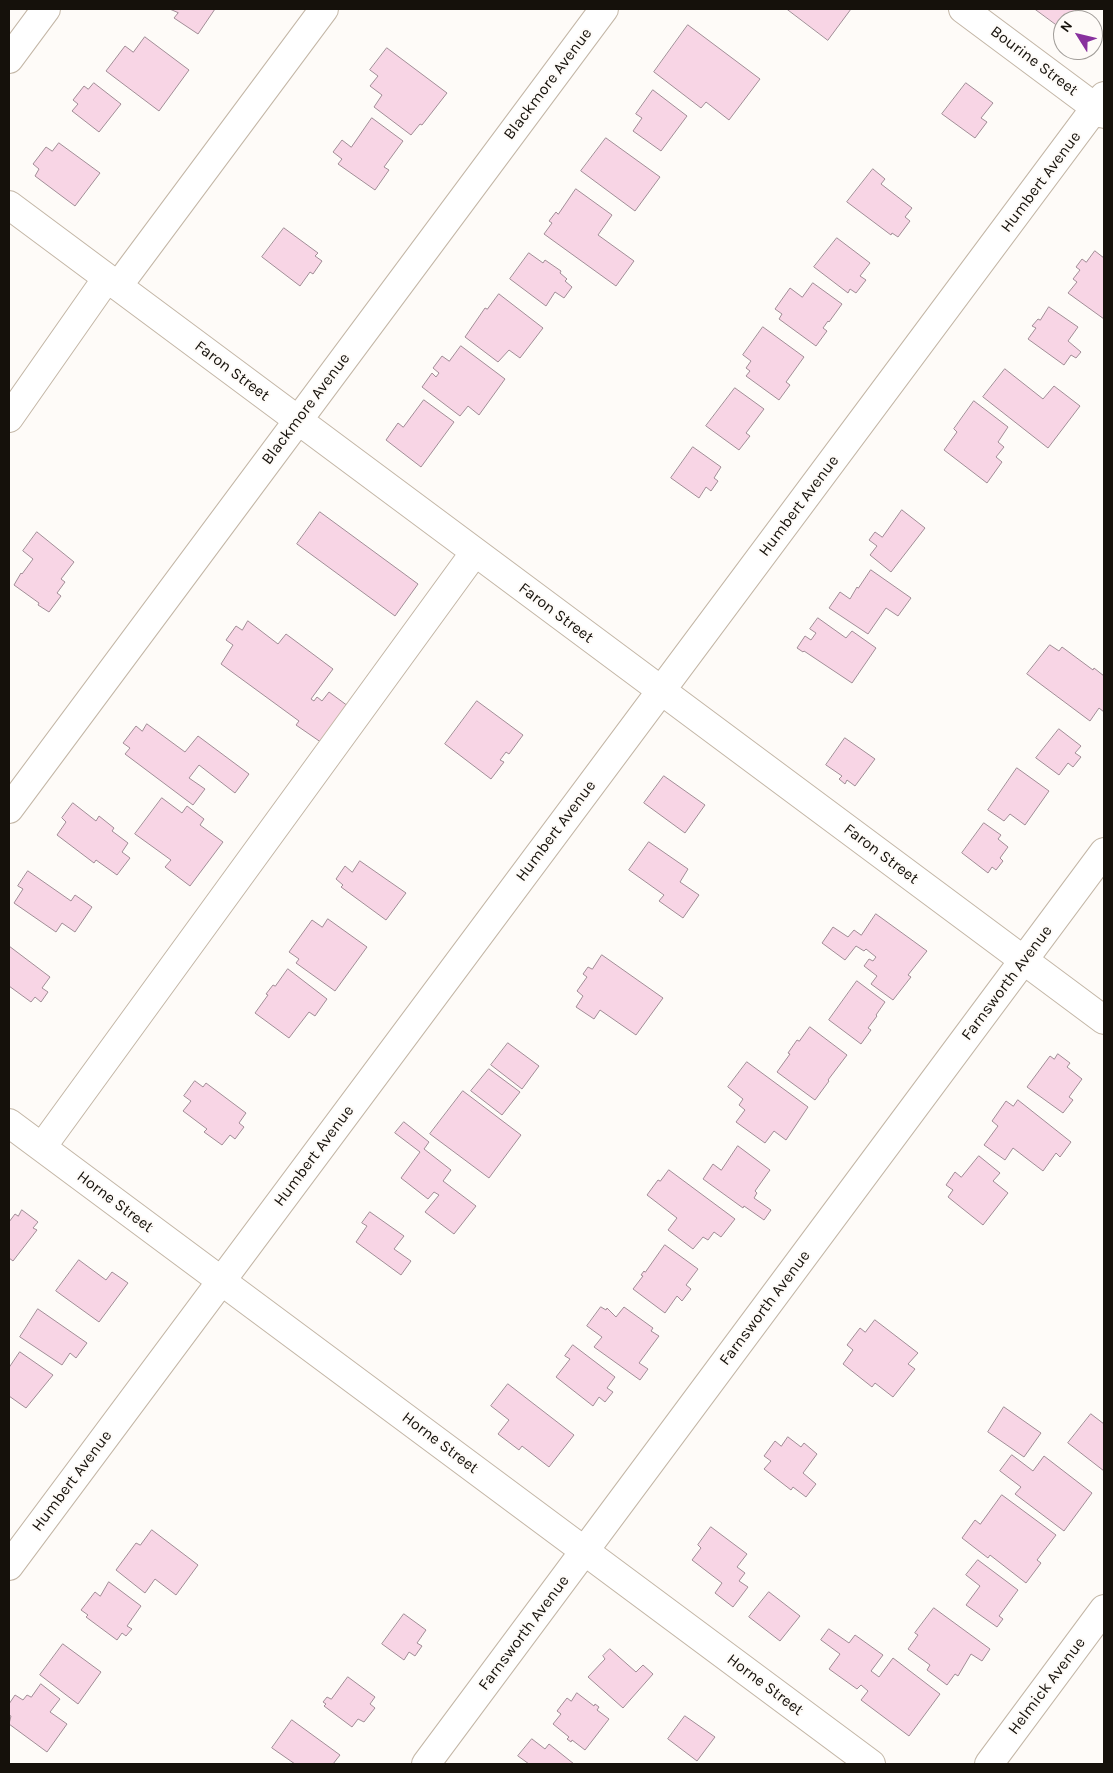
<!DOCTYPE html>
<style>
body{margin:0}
#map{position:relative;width:1113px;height:1773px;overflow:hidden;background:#fefbf8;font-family:Karla,sans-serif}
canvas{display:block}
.frame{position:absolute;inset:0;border:10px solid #15110b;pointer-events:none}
.north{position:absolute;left:1053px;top:10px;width:50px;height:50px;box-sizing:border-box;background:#fefbf8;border:1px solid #a19d99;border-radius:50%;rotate:306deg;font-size:14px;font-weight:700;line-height:20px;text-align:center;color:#15110b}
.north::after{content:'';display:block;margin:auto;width:18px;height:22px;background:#88319e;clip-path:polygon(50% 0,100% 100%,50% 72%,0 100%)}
</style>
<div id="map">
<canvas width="1113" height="1773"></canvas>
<div class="frame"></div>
<div class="north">N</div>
</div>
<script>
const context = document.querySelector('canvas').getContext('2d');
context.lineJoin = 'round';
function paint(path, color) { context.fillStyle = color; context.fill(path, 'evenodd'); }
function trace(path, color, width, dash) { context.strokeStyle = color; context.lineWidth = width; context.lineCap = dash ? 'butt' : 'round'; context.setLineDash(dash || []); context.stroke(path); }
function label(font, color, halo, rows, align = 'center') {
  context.font = font + ' Karla,sans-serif'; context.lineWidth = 4; context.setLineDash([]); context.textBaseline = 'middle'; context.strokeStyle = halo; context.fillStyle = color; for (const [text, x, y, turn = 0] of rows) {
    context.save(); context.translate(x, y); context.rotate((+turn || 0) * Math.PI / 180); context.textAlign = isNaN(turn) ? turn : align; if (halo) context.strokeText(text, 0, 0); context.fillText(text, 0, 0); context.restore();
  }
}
const building = new Path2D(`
 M170 9H215L198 34 174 18 178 13Z
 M787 9H851L828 40Z
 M1035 9H1074L1080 14 1075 20H1063L1061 28Z
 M688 25 760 79 729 120 706 102 701 108 654 72Z
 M145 37 189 70 159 111 106 71 125 46 133 52Z
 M387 48 447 93 422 125 420 124 411 135 374 107 382 95 370 86 378 76 370 70Z
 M94 83 121 104 99 132 72 111 78 104 73 100 84 86 88 89Z
 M966 83 993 103 981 118 987 122 975 138 942 114Z
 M653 90 687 116 661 151 633 131 642 118 636 114Z
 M372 118 403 141 384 167 389 170 375 190 338 164 342 159 333 152 342 140 351 147Z
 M606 138 660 177 635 211 581 171Z
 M59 143 100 173 75 206 35 176 39 169 33 164 46 147 52 151Z
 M873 169 885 179 881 184 912 208 905 217 910 221 898 237 892 233 891 235 847 202Z
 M576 189 612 215 598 235 634 261 616 286 544 234 552 223 549 221 556 212 558 214Z
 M284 228 318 253 315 256 322 261 313 274 310 272 300 286 262 257Z
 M837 238 870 263 860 276 866 280 856 293 850 289 848 293 814 267Z
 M1095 251 1104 258V319L1068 293 1077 282 1073 279 1080 270 1076 267 1082 259 1086 262Z
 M529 253 543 263 545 260 561 271 560 273 567 279 565 281 572 287 564 298 555 292 546 306 510 279Z
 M813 283 842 304 829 322 828 321 823 328 827 331 816 346 779 319 782 314 775 309 790 288 802 297Z
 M499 294 543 328 520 358 509 350 498 362 465 337 485 308 487 309Z
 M1049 307 1078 327 1068 341 1081 352 1076 358 1071 355 1064 365 1028 339 1036 328 1032 326 1038 319 1040 320Z
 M763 327 804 357 786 382 790 385 779 400 746 376 750 371 746 368 751 361 743 355Z
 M461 346 505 379 479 415 468 406 460 416 422 387 432 373 436 377 439 373 433 368 442 356 449 361Z
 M1005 369 1043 399 1054 386 1080 406 1048 448 983 397Z
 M735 388 764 409 746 433 750 436 739 450 706 426Z
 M424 400 454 422 421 467 386 440 398 423 403 427Z
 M974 401 1008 427 998 442 1004 447 996 457 1002 462 987 483 944 450 957 432 954 429Z
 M693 447 721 467 714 478 718 481 711 491 706 487 699 498 671 478Z
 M902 510 925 528 891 572 870 555 877 546 869 540 875 532 882 537Z
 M320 512 418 584 395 616 297 544Z
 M37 532 74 562 61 579 65 582 57 593 61 596 49 612 38 605 39 603 14 585 21 573 22 574 33 559 23 551Z
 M871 570 911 598 898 616 886 608 868 634 829 608 840 592 850 599 857 587 858 588Z
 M818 618 846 638 852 631 876 648 852 683 804 651 803 652 797 648 805 636 811 640 816 633 810 629Z
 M248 621 278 644 286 634 333 669 311 699 314 701 317 697 322 701 329 692 352 709 325 745 296 725 299 721 221 664 233 645 226 640 236 626 242 630Z
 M1050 645 1059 651 1062 647 1093 670 1094 668 1104 676V712L1099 708 1090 721 1027 674Z
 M477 701 523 735 509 754 506 752 500 760 504 762 491 779 445 744Z
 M147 724 185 752 198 736 249 774 235 793 199 765 189 778 205 789 193 805 125 754 130 748 123 743 136 726 142 731Z
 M1059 729 1081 746 1075 753 1081 757 1073 767 1068 763 1059 775 1036 758Z
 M845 738 875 759 855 786 847 780 845 784 839 779 842 776 826 765Z
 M1017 768 1049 791 1025 825 1010 814 1004 821 988 810Z
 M664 776 705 805 685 833 644 803Z
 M162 798 182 813 187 806 204 819 200 825 223 842 190 886 165 867 171 860 135 834Z
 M73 803 96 821 99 816 114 828 112 831 128 843 122 852 130 858 117 875 96 860 94 863 57 835 66 822 62 818Z
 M984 823 1001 835 998 839 1008 847 1000 858 1003 861 996 870 992 867 988 873 962 853Z
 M649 842 688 869 680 882 699 895 683 918 659 901 664 895 629 870Z
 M360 861 406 893 386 920 341 887 343 885 336 879 345 866 352 872Z
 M28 871 71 901 75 895 92 907 75 932 62 923 56 932 14 903 23 889 18 886Z
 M876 914 927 951 908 975 911 977 893 1000 871 984 877 976 864 966 869 959 873 961 876 957 866 949 864 951 856 946 845 960 822 943 833 927 848 937 854 930 861 935Z
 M328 919 367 947 335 991 296 963 299 959 289 952 312 920 322 927Z
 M9 946 50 977 42 988 48 992 41 1002 35 997 31 1002 9 986Z
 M602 955 663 998 636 1035 600 1010 594 1019 576 1007 583 996 577 991 587 977 583 974 588 967 592 969Z
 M288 969 327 999 315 1016 309 1012 289 1038 255 1013 268 995 266 994 273 985 275 986Z
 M857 981 885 1002 876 1015 877 1016 868 1028 871 1030 861 1044 829 1020Z
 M810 1027 847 1055 828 1080 829 1081 815 1100 777 1072 790 1054 788 1053 797 1040 799 1041Z
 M508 1043 539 1066 522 1089 491 1065Z
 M1058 1054 1070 1063 1067 1067 1082 1079 1069 1097 1073 1100 1063 1113 1027 1087 1050 1056 1054 1059Z
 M747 1062 808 1107 786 1140 774 1131 765 1143 736 1122 745 1110 739 1105 743 1099 728 1087Z
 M489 1069 520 1092 502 1115 471 1091Z
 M195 1081 203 1087 206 1083 246 1113 239 1123 244 1127 235 1139 230 1135 222 1145 204 1132 207 1129 183 1111 191 1101 184 1096Z
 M463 1091 521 1135 489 1178 430 1134Z
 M1018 1100 1071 1142 1060 1157 1056 1153 1043 1171 1013 1148 1005 1160 984 1145 998 1126 992 1121 1006 1101 1013 1106Z
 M404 1122 429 1142 424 1149 451 1170 443 1181 476 1206 454 1234 425 1212 439 1195 434 1192 428 1199 401 1178 420 1152 395 1133Z
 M738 1146 770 1170 755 1191 757 1193 754 1198 771 1210 764 1220 744 1206 743 1208 703 1179 713 1164 721 1170Z
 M979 1156 1000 1173 993 1181 1008 1193 983 1225 948 1197 953 1190 946 1185 955 1172 961 1177Z
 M669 1170 735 1219 721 1237 714 1232 708 1240 703 1237 693 1249 668 1230 677 1218 647 1195 658 1180 660 1181Z
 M22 1210 38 1222 33 1228 37 1230 13 1261 9 1258V1222L15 1214 18 1216Z
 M370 1212 404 1236 394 1249 411 1261 401 1275 356 1242 367 1226 362 1223Z
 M665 1245 698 1269 686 1285 691 1289 682 1301 677 1296 665 1313 633 1289 643 1276 641 1275 644 1271 645 1272Z
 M79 1260 106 1280 112 1272 128 1283 99 1322 56 1291Z
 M601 1307 606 1310 607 1308 616 1317 624 1307 653 1328 651 1331 659 1336 639 1363 648 1369 640 1380 594 1347 602 1337 587 1326Z
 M38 1309 87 1343 76 1358 70 1353 62 1365 20 1337Z
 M875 1320 918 1353 908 1364 915 1369 893 1397 875 1383 872 1387 843 1364 853 1350 847 1345 860 1328 865 1332Z
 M573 1345 615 1377 607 1388 613 1392 605 1402 599 1397 593 1406 556 1377 570 1359 565 1356Z
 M20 1352 53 1375 26 1408 9 1396V1368Z
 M508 1384 574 1435 549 1467 522 1446 519 1450 498 1434 509 1420 491 1406Z
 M1004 1407 1041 1433 1024 1457 988 1432Z
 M1091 1414 1104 1424V1471L1068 1443Z
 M788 1437 801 1447 804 1443 817 1454 803 1473 816 1484 806 1497 793 1487 791 1490 764 1469 771 1461 764 1456 775 1441 781 1446Z
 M1012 1455 1033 1471 1044 1456 1092 1493 1064 1531 1015 1494 1021 1487 1000 1471Z
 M1002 1495 1056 1535 1037 1560 1041 1563 1026 1583 990 1555 988 1558 962 1538 975 1520 980 1524Z
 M711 1527 747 1554 737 1567 745 1573 739 1581 748 1587 733 1607 715 1593 722 1583 692 1560 701 1548 698 1545Z
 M152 1530 198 1565 176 1595 155 1579 145 1593 116 1570 136 1543 140 1545Z
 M978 1560 1018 1590 999 1616 1003 1619 997 1627 966 1605 980 1586 966 1575Z
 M109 1582 141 1606 127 1626 132 1629 126 1636 122 1633 117 1640 86 1617 88 1615 81 1610 95 1592 100 1596Z
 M769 1592 800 1616 780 1641 749 1617Z
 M934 1608 990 1649 982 1661 971 1654 958 1676 955 1674 947 1685 927 1670 930 1665 908 1649 918 1635 915 1633Z
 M404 1614 426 1630 417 1643 422 1646 415 1656 409 1652 404 1660 382 1644Z
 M829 1629 849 1643 855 1635 883 1655 871 1671 879 1677 893 1658 940 1694 909 1736 861 1700 868 1691 861 1685 857 1689 829 1669 840 1654 821 1640Z
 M63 1644 101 1672 78 1704 40 1675Z
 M610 1649 636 1672 643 1665 653 1674 623 1708 588 1677 605 1659 603 1656Z
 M348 1677 375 1697 370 1704 375 1708 364 1722 358 1719 352 1727 324 1706 326 1704 323 1702 327 1697 331 1699Z
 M41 1684 60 1699 50 1712 67 1724 47 1752 9 1724 11 1716 9 1715V1704L15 1695 23 1700 27 1695 31 1697Z
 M577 1693 594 1706 595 1704 599 1707 597 1710 609 1719 585 1750 572 1740 571 1742 567 1739 569 1737 553 1724 561 1714 557 1711 567 1698 571 1701Z
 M685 1716 715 1737 697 1761 668 1739Z
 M292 1720 340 1755 333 1764H295L272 1748Z
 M532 1739 545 1749 549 1744 574 1764H529L518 1756Z`);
paint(building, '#f8d5e5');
trace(building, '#a18d96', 1);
const minor = new Path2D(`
 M963 9 1104 114
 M9 59 46 9
 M9 205 1104 1020
 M118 286 324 9
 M9 418 107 278
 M9 809 604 9
 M9 1123 871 1764
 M42 1147 475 552
 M9 1566 1104 96
 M426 1764 1104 852
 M989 1764 1104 1609`);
trace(minor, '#c3b6a6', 30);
trace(minor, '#fff', 28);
label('16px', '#15110b', '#fefbf8', [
 ["Bourine Street",1034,61,37],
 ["Blackmore Avenue",548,84,-53],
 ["Humbert Avenue",1041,182,-53],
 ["Faron Street",232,371,37],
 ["Blackmore Avenue",306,409,-53],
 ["Humbert Avenue",799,506,-53],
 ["Faron Street",556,613,37],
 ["Humbert Avenue",556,831,-53],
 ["Faron Street",881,854,37],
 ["Farnsworth Avenue",1007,983,-53],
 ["Humbert Avenue",314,1156,-53],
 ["Horne Street",115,1202,37],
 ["Farnsworth Avenue",765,1308,-53],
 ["Horne Street",440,1443,37],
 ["Humbert Avenue",72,1481,-53],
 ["Farnsworth Avenue",524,1633,-53],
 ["Horne Street",765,1685,37],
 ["Helmick Avenue",1047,1686,-53]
]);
</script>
